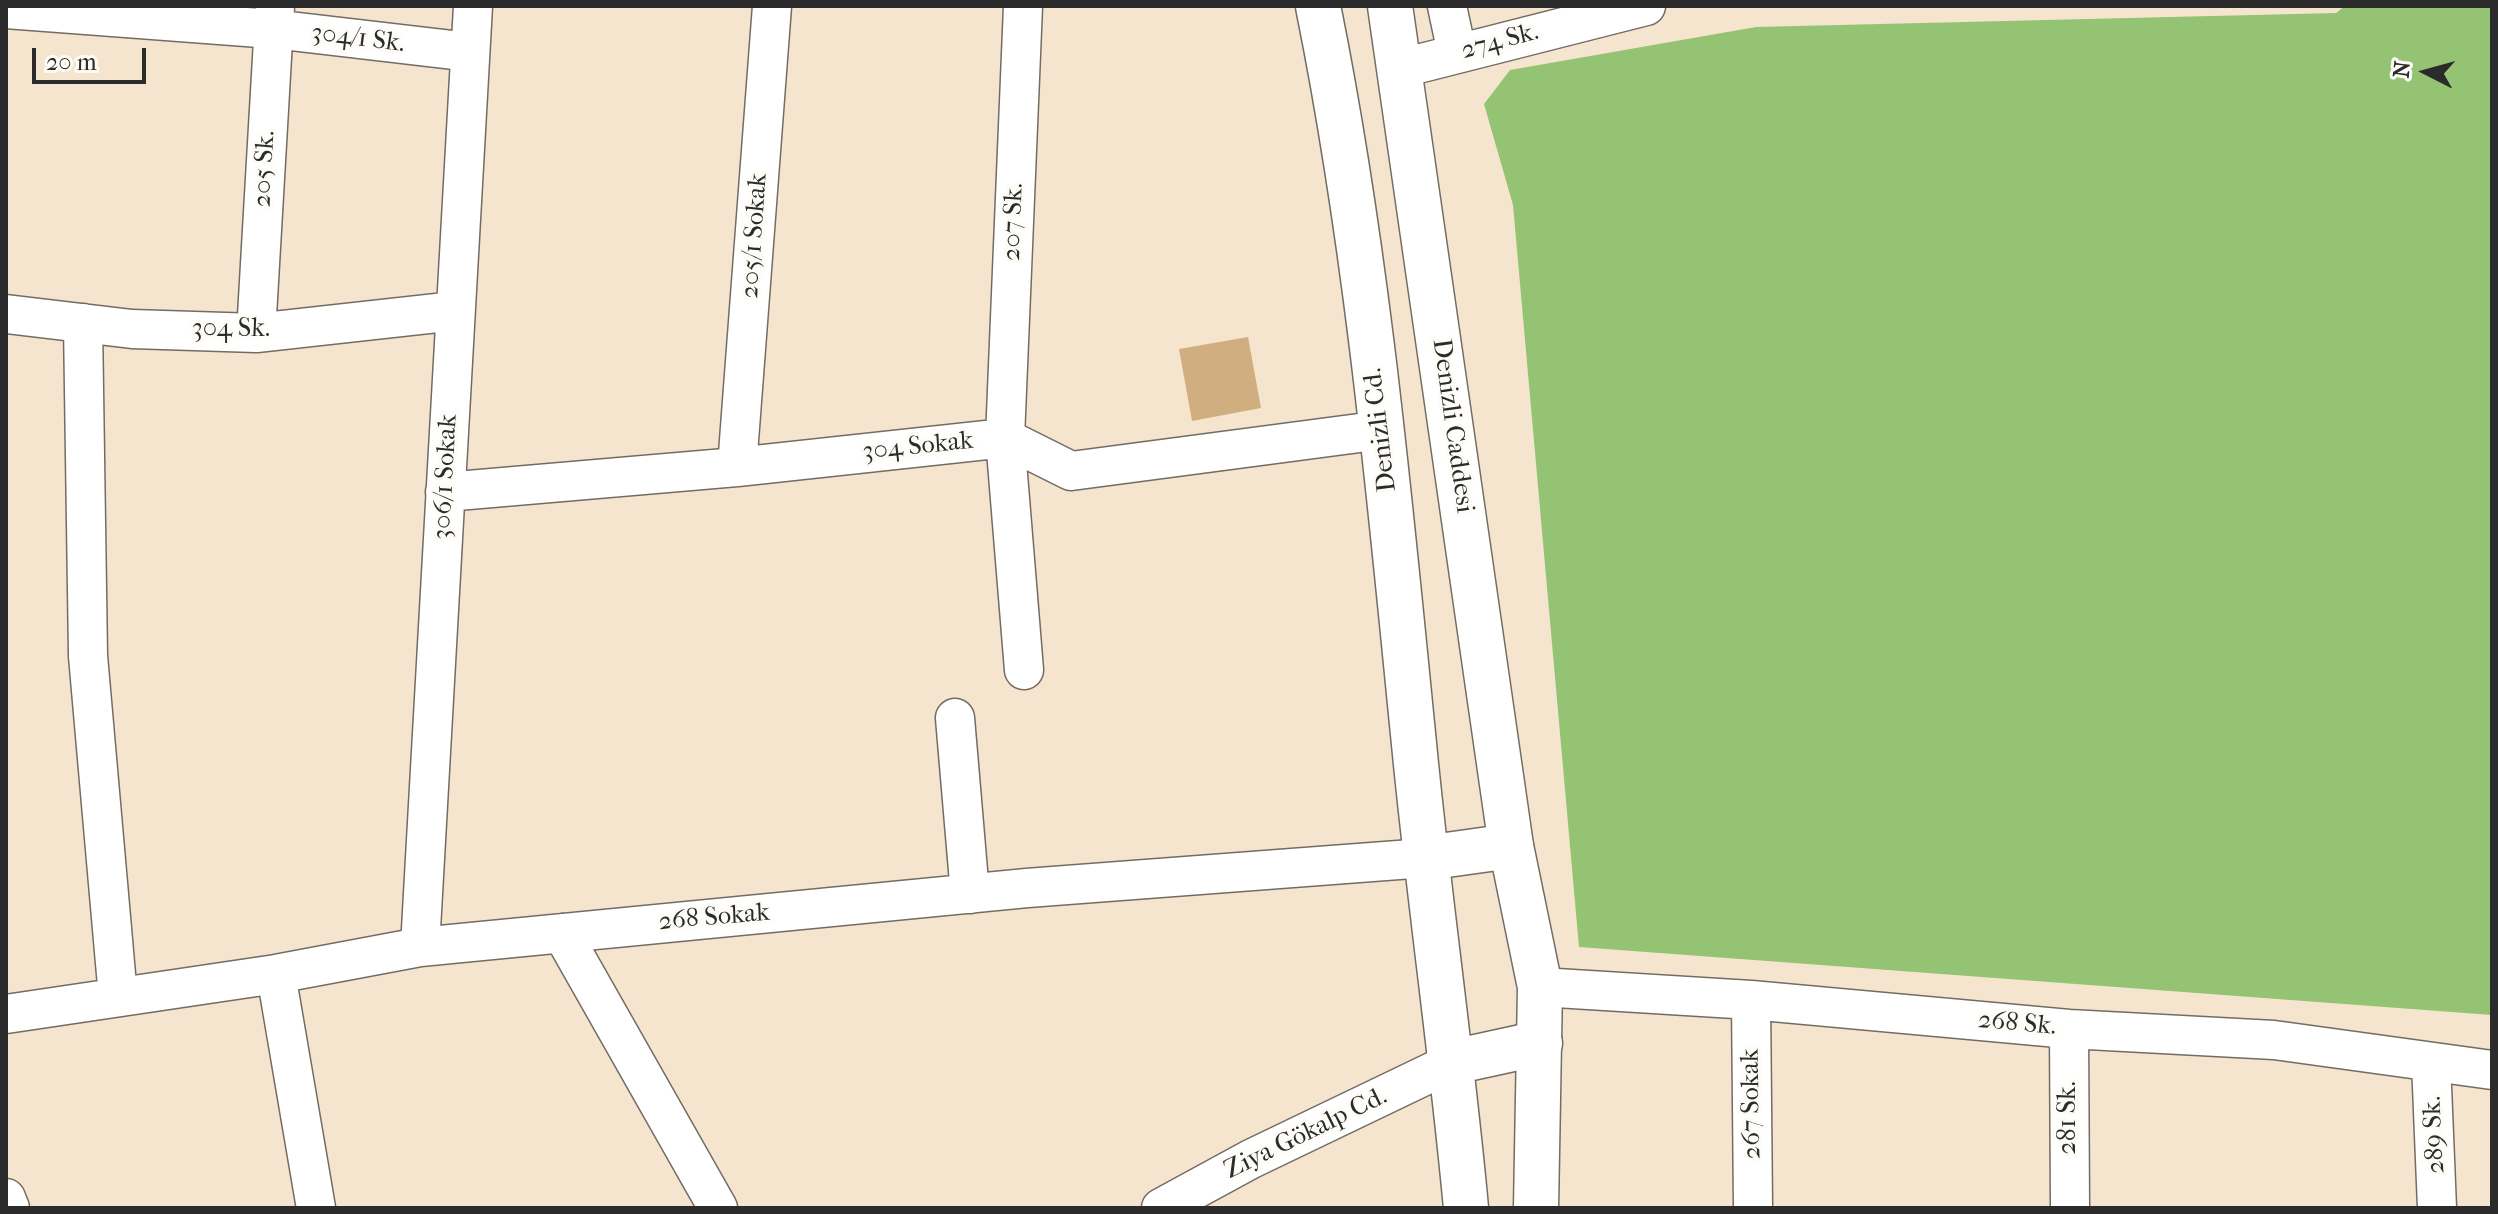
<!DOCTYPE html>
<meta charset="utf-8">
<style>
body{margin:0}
#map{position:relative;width:2498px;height:1214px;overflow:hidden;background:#f6e5ce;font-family:"IM FELL French Canon",serif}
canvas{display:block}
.frame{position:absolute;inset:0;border:8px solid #2b2b2b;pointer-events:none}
.north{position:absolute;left:2386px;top:32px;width:80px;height:80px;-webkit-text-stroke:6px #fdfcf7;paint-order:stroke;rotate:276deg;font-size:22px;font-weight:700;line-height:32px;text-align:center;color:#2b2b2b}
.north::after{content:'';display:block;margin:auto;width:28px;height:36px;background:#2b2b2b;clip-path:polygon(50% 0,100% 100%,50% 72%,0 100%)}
.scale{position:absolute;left:32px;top:48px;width:114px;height:36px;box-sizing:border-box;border:4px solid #2b2b2b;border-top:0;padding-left:10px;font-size:24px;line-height:28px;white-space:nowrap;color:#2b2b2b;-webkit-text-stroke:6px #fdfcf7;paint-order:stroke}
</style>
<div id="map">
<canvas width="2498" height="1214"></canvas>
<div class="frame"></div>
<div class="north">N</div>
<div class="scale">20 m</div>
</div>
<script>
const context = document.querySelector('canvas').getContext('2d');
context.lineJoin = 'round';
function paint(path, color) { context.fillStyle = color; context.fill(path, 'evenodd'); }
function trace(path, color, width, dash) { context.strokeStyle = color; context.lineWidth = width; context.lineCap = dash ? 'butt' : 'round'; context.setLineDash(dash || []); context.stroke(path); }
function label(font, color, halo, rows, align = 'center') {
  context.font = font + ' "IM FELL French Canon",serif'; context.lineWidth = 7; context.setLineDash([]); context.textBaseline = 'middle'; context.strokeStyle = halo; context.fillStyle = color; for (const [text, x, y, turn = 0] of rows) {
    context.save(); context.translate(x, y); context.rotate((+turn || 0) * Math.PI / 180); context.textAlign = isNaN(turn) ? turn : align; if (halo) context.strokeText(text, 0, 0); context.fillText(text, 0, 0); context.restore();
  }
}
paint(new Path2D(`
 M2345 6H2492V1015L1579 947 1513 205 1484 104 1510 70 1756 27 2336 13Z`), '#94c473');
paint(new Path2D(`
 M1248 337 1261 408 1192 421 1179 349Z`), '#d1ae7f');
const minor = new Path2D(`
 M1023 6 1005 438 1024 670
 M1447 6 1457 53
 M6 9 273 29 470 52
 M1402 68 1646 6
 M6 314 132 329 256 333 455 311
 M83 323 88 656 118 997
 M256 333 275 6
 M737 467 772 6
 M445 492 737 467 1005 438 1071 471 1382 430
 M955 718 970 894
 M562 933 718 1208
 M420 947 473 6
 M276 974 316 1208
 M1540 987 1751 1000 2069 1029 2274 1040 2492 1070
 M1751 1000 1753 1208
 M6 1014 276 974 420 947 1027 888 1425 858
 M2069 1029 2070 1208
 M2431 1062 2437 1208
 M6 1198 10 1208
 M1161 1208 1251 1159 1453 1062`);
const major = new Path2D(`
 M1425 858 1511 846
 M1453 1062 1540 1043`);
const highway = new Path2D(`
 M1318 6C1368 253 1390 504 1415 754 1430 906 1452 1056 1466 1208
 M1390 6 1511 846 1540 987 1536 1208`);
trace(minor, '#726c64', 41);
trace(major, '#726c64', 47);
trace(highway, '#726c64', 47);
trace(minor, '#fff', 38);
trace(major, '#fff', 44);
trace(highway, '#fff', 44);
label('26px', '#2b2b2b', '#fdfcf7', [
 ["304/1 Sk.",358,39,7],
 ["274 Sk.",1500,42,-15],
 ["205 Sk.",265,169,-87],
 ["207 Sk.",1014,222,-88],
 ["205/1 Sokak",755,236,-86],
 ["304 Sk.",231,330],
 ["Denizli Caddesi",1452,426,82],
 ["Denizli Cd.",1381,430,-97],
 ["304 Sokak",918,447,-6],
 ["306/1 Sokak",446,477,-87],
 ["268 Sokak",714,918,-5],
 ["268 Sk.",2017,1024,5],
 ["267 Sokak",1752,1104,-91],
 ["281 Sk.",2069,1118,-90],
 ["Ziya Gökalp Cd.",1306,1134,-26],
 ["289 Sk.",2435,1135,-93]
]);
</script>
